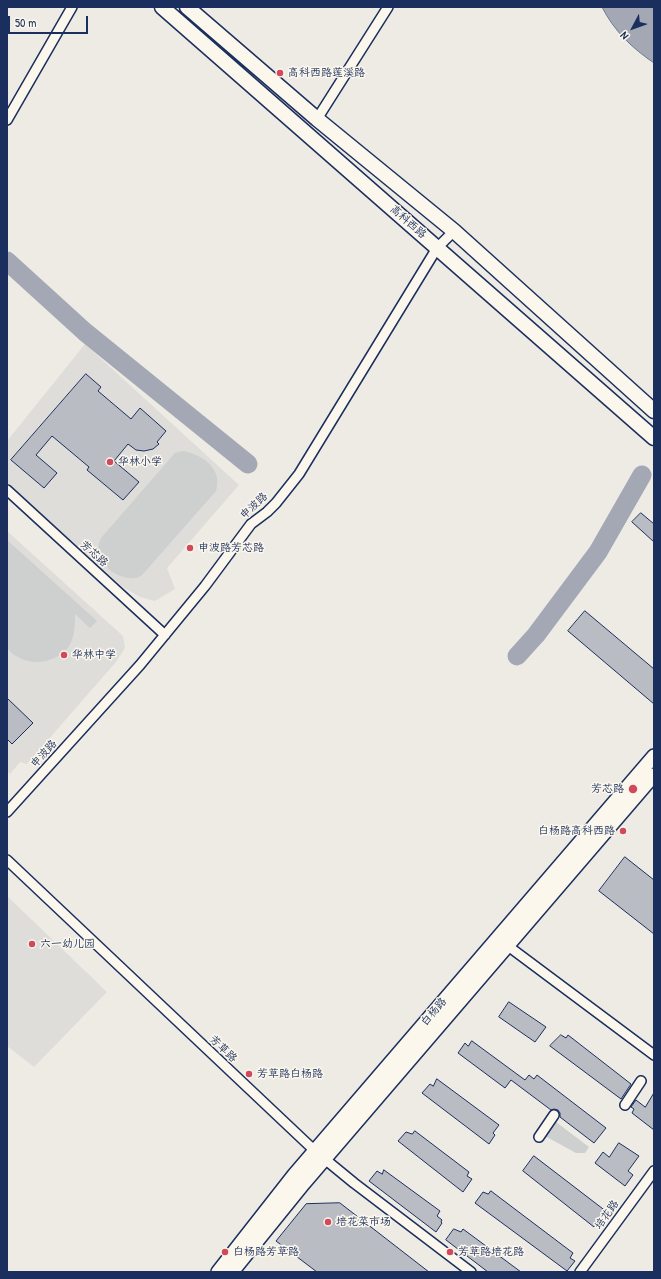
<!DOCTYPE html>
<meta charset="utf-8">
<style>
body{margin:0}
#map{position:relative;width:661px;height:1279px;overflow:hidden;background:#eeebe4;font-family:"Patrick Hand",sans-serif}
canvas{display:block}
.frame{position:absolute;inset:0;border:8px solid #1b2f5e;pointer-events:none}
.north{position:absolute;left:613px;top:8px;width:40px;height:40px;-webkit-text-stroke:3px #fbf7ec;paint-order:stroke;rotate:229deg;font-size:11px;font-weight:700;line-height:16px;text-align:center;color:#1b2f5e}
.north::after{content:'';display:block;margin:auto;width:14px;height:18px;background:#1b2f5e;clip-path:polygon(50% 0,100% 100%,50% 72%,0 100%)}
.scale{position:absolute;left:8px;top:16px;width:80px;height:18px;box-sizing:border-box;border:2px solid #1b2f5e;border-top:0;padding-left:5px;font-size:12px;line-height:14px;white-space:nowrap;color:#1b2f5e;-webkit-text-stroke:3px #fbf7ec;paint-order:stroke}
</style>
<div id="map">
<canvas width="661" height="1279"></canvas>
<div class="frame"></div>
<div class="north">N</div>
<div class="scale">50 m</div>
</div>
<script>
const context = document.querySelector('canvas').getContext('2d');
context.lineJoin = 'round';
function paint(path, color) { context.fillStyle = color; context.fill(path, 'evenodd'); }
function trace(path, color, width, dash) { context.strokeStyle = color; context.lineWidth = width; context.lineCap = dash ? 'butt' : 'round'; context.setLineDash(dash || []); context.stroke(path); }
function label(font, color, halo, rows, align = 'center') {
  context.font = font + ' "Patrick Hand","LXGW WenKai TC",sans-serif'; context.lineWidth = 3; context.setLineDash([]); context.textBaseline = 'middle'; context.strokeStyle = halo; context.fillStyle = color; for (const [text, x, y, turn = 0] of rows) {
    context.save(); context.translate(x, y); context.rotate((+turn || 0) * Math.PI / 180); context.textAlign = isNaN(turn) ? turn : align; if (halo) context.strokeText(text, 0, 0); context.fillText(text, 0, 0); context.restore();
  }
}
paint(new Path2D(`
 M85 344 239 485 167 568 175 589 155 601 140 597 123 587 7 483V441Z
 M7 531 123 636 125 648 116 662 27 764 20 762 10 774 7 772Z
 M7 896 107 992 34 1067 7 1046Z`), '#deddda');
paint(new Path2D(`
 M183 451C203 455 223 469 216 491L143 574C141 576 138 578 135 578 121 580 102 568 98 554 97 549 99 543 101 538L175 453Z
 M7 540 97 621 90 628 75 614C75 625 75 639 67 649 54 663 32 666 16 656 13 655 10 651 7 648Z
 M556 1122 589 1147 585 1153H576L545 1136Z`), '#cecfcf');
const water = new Path2D(`
 M602 7H654V63C632 48 614 31 602 7Z`);
paint(water, '#a3a8b4');
trace(water, '#6d7892', 1);
trace(new Path2D(`
 M7 261 85 332 248 464
 M517 656 536 635 598 552 642 475`), '#a3a8b4', 19);
const building = new Path2D(`
 M86 374 101 387 98 391 131 419 140 408 166 431 157 442 159 444 153 449 144 451 136 450 128 444 114 461 139 482 123 500 87 470 89 467 52 436 36 455 57 473 44 488 11 460Z
 M641 513 654 524V542L632 522Z
 M585 611 654 669V704L568 631Z
 M7 698 33 723 12 744 7 739Z
 M625 857 654 880V934L599 891Z
 M509 1002 546 1027 535 1042 499 1017Z
 M561 1035 566 1038 568 1035 631 1084 621 1099 550 1046Z
 M472 1041 525 1080 529 1075 534 1079 537 1075 606 1128 594 1143 560 1117V1113L558 1110 554 1109 551 1110 511 1080 505 1088 458 1053 465 1043 468 1046Z
 M437 1079 499 1125 493 1133 495 1135 489 1144 422 1093 430 1084 433 1086Z
 M654 1093V1130L632 1113 634 1109 631 1107 636 1100 645 1107Z
 M415 1131 469 1172 467 1176 472 1179 463 1192 398 1141 406 1132 412 1134Z
 M619 1143 639 1156 628 1171 633 1175 625 1186 595 1163 603 1152 609 1157Z
 M534 1156 607 1212 594 1227 523 1171Z
 M384 1170 440 1211 437 1216 442 1220 441 1222 442 1223 436 1232 369 1181 377 1171 382 1174Z
 M491 1191 573 1253 570 1258 575 1261 567 1271 475 1203 483 1192 488 1194Z
 M340 1203 429 1272H317L276 1241 306 1204Z
 M454 1229 461 1232 463 1229 521 1272H488L446 1240Z`);
paint(building, '#b9bcc3');
trace(building, '#1b2f5e', 1);
const street = new Path2D(`
 M317 119 388 7
 M7 120 72 7
 M7 490 165 635
 M7 812 140 665 205 586 251 524 267 512 276 503 299 474 437 248 454 231
 M7 860 315 1151 354 1183 471 1272
 M504 943 654 1055
 M625 1105 641 1081
 M539 1137 554 1115
 M580 1272 654 1171`);
const secondary = new Path2D(`
 M218 1272 294 1175 654 756
 M232 1272 304 1183 654 775`);
const primary = new Path2D(`
 M162 7 654 438
 M187 7 317 119 454 231 654 411`);
trace(street, '#1b2f5e', 12);
trace(secondary, '#1b2f5e', 16);
trace(primary, '#1b2f5e', 17);
trace(street, '#fbf7ec', 9);
trace(secondary, '#fbf7ec', 13);
trace(primary, '#fbf7ec', 14);
for (const [x, y, r, color] of [
 [280,73,4,"#d1495b"],
 [110,462,4,"#d1495b"],
 [190,548,4,"#d1495b"],
 [64,655,4,"#d1495b"],
 [633,789,5,"#d1495b"],
 [623,831,4,"#d1495b"],
 [32,944,4,"#d1495b"],
 [249,1074,4,"#d1495b"],
 [328,1222,4,"#d1495b"],
 [225,1252,4,"#d1495b"],
 [450,1252,4,"#d1495b"]
]) { const dot = new Path2D(); dot.arc(x, y, r, 0, 2 * Math.PI); context.fillStyle = color; context.fill(dot); trace(dot, '#fbf7ec', 1.5); }
label('11px', '#1b2f5e', '#fbf7ec', [
 ["高科西路莲溪路",288,73],
 ["华林小学",118,462],
 ["申波路芳芯路",198,548],
 ["华林中学",72,655],
 ["芳芯路",624,789,"right"],
 ["白杨路高科西路",615,831,"right"],
 ["六一幼儿园",40,944],
 ["芳草路白杨路",257,1074],
 ["培花菜市场",336,1222],
 ["白杨路芳草路",233,1252],
 ["芳草路培花路",458,1252]
], 'left');
label('11px', '#1b2f5e', '#fbf7ec', [
 ["高科西路",408,222,41],
 ["申波路",254,506,-43],
 ["芳芯路",94,554,42],
 ["申波路",44,754,-48],
 ["白杨路",434,1012,-49],
 ["芳草路",223,1049,44],
 ["培花路",607,1215,-54]
]);
</script>
